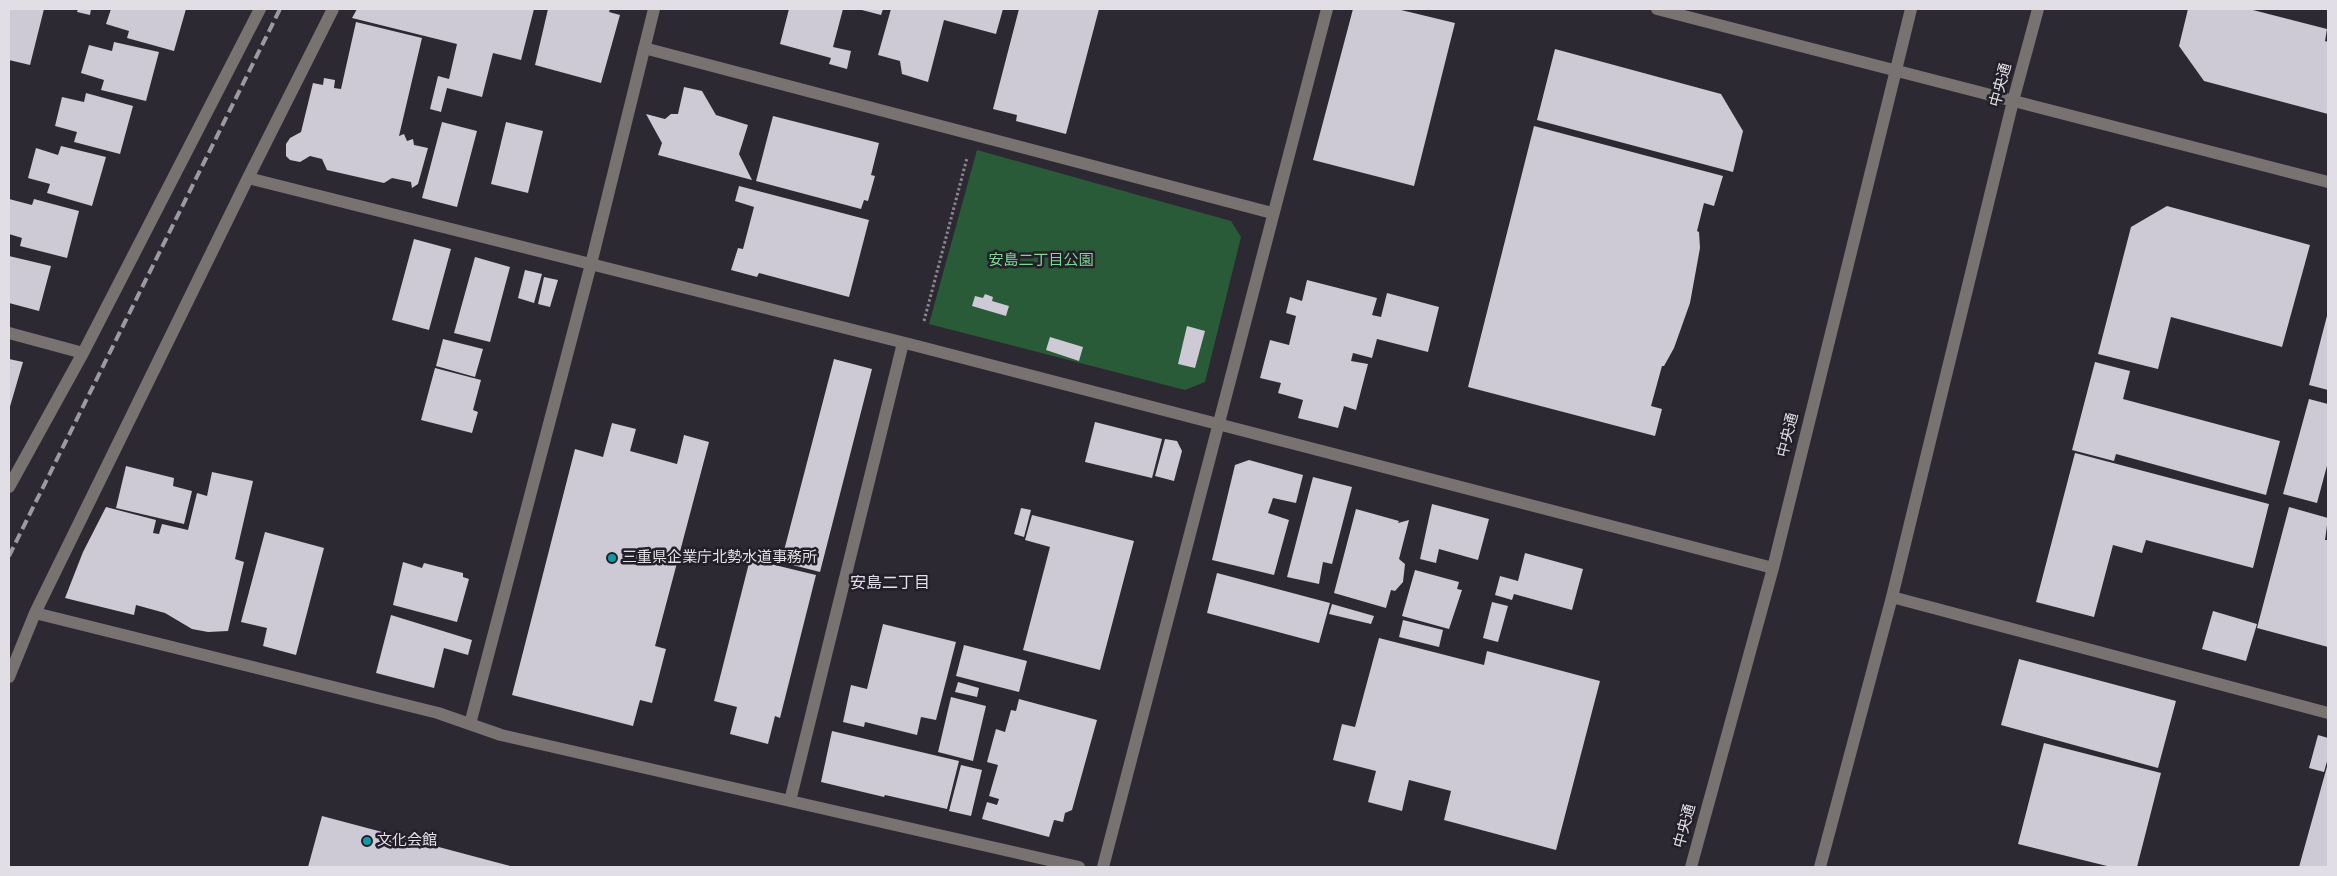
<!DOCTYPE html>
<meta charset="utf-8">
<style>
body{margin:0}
#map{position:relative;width:2337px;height:876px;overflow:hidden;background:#2c2932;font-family:"IBM Plex Sans",sans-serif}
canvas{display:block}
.frame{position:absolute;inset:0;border:10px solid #e1dfe5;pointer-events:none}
</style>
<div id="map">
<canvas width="2337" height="876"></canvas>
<div class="frame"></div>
</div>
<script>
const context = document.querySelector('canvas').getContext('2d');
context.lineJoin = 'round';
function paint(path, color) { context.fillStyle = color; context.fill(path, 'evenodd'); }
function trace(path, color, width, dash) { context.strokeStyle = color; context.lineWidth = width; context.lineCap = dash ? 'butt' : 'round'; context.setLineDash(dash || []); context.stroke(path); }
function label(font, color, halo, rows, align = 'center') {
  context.font = font + ' "IBM Plex Sans","Noto Sans JP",sans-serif'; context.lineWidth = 5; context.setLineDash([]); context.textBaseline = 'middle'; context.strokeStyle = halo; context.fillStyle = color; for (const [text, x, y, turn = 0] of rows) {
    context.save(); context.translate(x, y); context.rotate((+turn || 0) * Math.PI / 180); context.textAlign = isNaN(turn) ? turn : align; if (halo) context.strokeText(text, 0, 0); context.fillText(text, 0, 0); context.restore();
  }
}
paint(new Path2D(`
 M977 150 1231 221 1241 237 1205 382 1185 390 929 324Z`), '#2a5b38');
paint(new Path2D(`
 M9 9H44L30 65 9 60Z
 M78 9H91L90 15 77 12Z
 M111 9H186L174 51 127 38 129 31 106 24Z
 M357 9H534L521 60 493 53 482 97 447 88 441 112 430 109 438 76 449 79 457 44 352 18Z
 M548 9H610L609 12 620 15 601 83 535 65Z
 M789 9H843L833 47 851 51 847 69 829 64 831 58 780 44Z
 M858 9H883L881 15Z
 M891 9H1003L996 34 944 20 928 82 902 74 900 61 878 55Z
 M1019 9H1099L1066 134 1016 121 1017 115 993 109Z
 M1353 9H1397L1455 23 1414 186 1313 160Z
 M2188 9H2249L2327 29 2325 41 2328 42V114L2204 81 2179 46Z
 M356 22 422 38 399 136 404 134 407 141 413 139 414 145 428 148 418 184 412 188 411 182 392 178 384 183 327 170 322 159 310 156 300 162 290 160 286 156V144L290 138 301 132 313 83 323 85 324 78 335 80 334 88 341 89Z
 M114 42 159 52 146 101 101 90 104 80 81 73 89 45 112 51Z
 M1555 49 1721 94 1743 131 1733 172 1537 120Z
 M684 87 702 91 716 115 748 125 739 154 752 180 658 155 662 143 646 114 665 119 671 114H678Z
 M86 93 133 106 120 154 74 142 77 132 55 126 62 97 84 102Z
 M773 116 879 143 871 175 875 176 868 201 864 200 861 209 756 181Z
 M442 122 477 131 457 207 422 198Z
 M506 122 543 131 528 193 491 184Z
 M1534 126 1723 176 1714 206 1704 203 1697 231 1699 232 1700 248 1690 303 1674 348 1664 366H1662L1651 406 1662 409 1655 436 1468 387Z
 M61 146 106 157 92 206 47 193 50 184 28 178 36 148 58 155Z
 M739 186 869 220 849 297 759 273 757 277 731 270 738 248 743 249 754 207 735 201Z
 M9 199 32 205 34 199 79 211 67 258 20 246 22 238 9 234Z
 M2167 206 2310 245 2282 347 2171 317 2158 369 2098 354 2131 227Z
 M414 239 451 249 429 330 392 320Z
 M9 256 51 266 39 311 9 303Z
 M475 257 510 267 490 342 454 333Z
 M525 270 542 274 534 303 518 298Z
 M544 277 558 280 550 307 538 304Z
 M1307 280 1377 298 1372 315 1381 317 1387 293 1439 307 1428 352 1377 339 1372 358 1353 353 1351 361 1368 364 1356 410 1344 406 1338 428 1298 418 1303 400 1278 393 1281 383 1260 378 1270 340 1289 345 1296 316 1286 313 1290 297 1302 301Z
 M985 294 993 297 992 301 1009 306 1006 316 972 306 975 296 983 298Z
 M2328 312V390L2309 385Z
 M1187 326 1205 331 1195 368 1178 364Z
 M1050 337 1083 347 1079 361 1046 350Z
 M443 339 483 349 475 377 436 366Z
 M9 359 23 362 9 410Z
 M834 359 872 369 820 572 781 562Z
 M2095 362 2130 371 2123 399 2280 441 2266 495 2116 454 2114 461 2072 450Z
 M435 368 481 380 473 410 478 412 472 433 421 420Z
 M2309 399 2328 404V462L2317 503 2283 494Z
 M1095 422 1162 439 1152 478 1085 462Z
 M612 423 636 429 630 451 677 464 684 435 709 442 655 646 666 649 652 703 640 700 633 726 512 695 575 449 603 457Z
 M1165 439 1177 441 1182 451 1174 481 1155 476Z
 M2075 453 2269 504 2253 568 2146 540 2142 553 2113 545 2094 617 2036 602Z
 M1249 460 1303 475 1296 503 1273 498 1268 513 1289 520 1274 575 1212 560 1235 465Z
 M126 466 174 478 173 486 192 491 184 524 116 508Z
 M212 472 253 481 235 559 244 562 228 631 208 632 192 629 165 613 136 605 134 615 65 598 83 552 106 507 156 520 153 533 159 534 162 524 188 530 197 493 207 496Z
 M1313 477 1352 487 1332 564 1323 562 1319 584 1287 577Z
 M1432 504 1489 519 1478 560 1439 549 1436 563 1420 559Z
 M2289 507 2328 518 2325 540H2328V647L2257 628Z
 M1021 508 1031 510 1024 537 1014 534Z
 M1356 509 1399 521 1398 523 1409 520 1399 559 1405 564 1403 582 1395 591 1391 590 1386 608 1334 593Z
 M1032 515 1134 541 1100 670 1023 650 1050 547 1025 540Z
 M265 532 324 548 296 655 263 646 267 628 241 622Z
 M1525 553 1583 569 1572 610 1514 594 1512 600 1495 595 1500 576 1518 581Z
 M750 559 816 575 780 718 775 716 768 744 730 734 737 707 714 701Z
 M403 562 422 568 424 563 463 573V577L469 579 457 622 393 605Z
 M1415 570 1459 582 1457 589 1462 590 1449 629 1402 616Z
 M1217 573 1330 603 1319 643 1207 613Z
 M1492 602 1508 606 1498 642 1483 638Z
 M1332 604 1374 616 1371 624 1329 614Z
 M2213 611 2257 624 2246 661 2202 649Z
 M391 615 472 640 468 655 444 648 434 688 376 673Z
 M1403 620 1443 630 1439 647 1399 637Z
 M883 624 956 642 936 720 921 717 917 735 865 722 864 727 843 722 851 685 867 689Z
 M1379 638 1484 665 1487 651 1600 681 1556 850 1444 820 1451 791 1409 780 1402 811 1368 802 1376 771 1333 760 1342 724 1355 727Z
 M964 645 1027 661 1019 692 956 676Z
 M2019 659 2176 701 2158 768 2001 725Z
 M958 682 979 688 977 697 955 692Z
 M951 697 986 706 973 761 938 752Z
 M1019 699 1097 720 1072 810 1065 813 1063 822 1054 820 1049 837 982 819 987 802 997 805 999 799 989 796 998 765 987 762 996 729 1005 732 1011 710 1016 711Z
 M832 731 959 761 947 809 885 795 884 797 821 782Z
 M2318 735 2328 738V758L2324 772 2309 768Z
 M2044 743 2161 773 2137 867H2111L2018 844Z
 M2328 763V867H2299Z
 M961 765 982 770 971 816 949 811Z
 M322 816 514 867H308Z`), '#cdc9d5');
trace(new Path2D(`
 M924 321 967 158`), '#8a878f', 3, [2.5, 2.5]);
trace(new Path2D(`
 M1657 9 2328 182
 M644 48 1272 213
 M248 178 917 346 1773 568
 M9 333 83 353
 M9 487 83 353 260 9
 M1892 597 2328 713
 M35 613 438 713 501 735 1079 867
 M9 677 35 613 248 178 333 9
 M470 724 591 264 654 9
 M790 801 903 343
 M1103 867 1327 9
 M1691 867 1773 568 1911 9
 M1820 867 1892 597 2013 101 2038 9`), '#787370', 12);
trace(new Path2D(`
 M9 556 280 9`), '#9c99a0', 4, [10, 5]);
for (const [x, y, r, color] of [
 [612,558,5,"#0f9aa8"],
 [367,841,5,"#0f9aa8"]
]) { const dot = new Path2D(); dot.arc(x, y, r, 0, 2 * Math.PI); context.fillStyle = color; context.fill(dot); trace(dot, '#221f28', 2); }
label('15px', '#e1dfe5', '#221f28', [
 ["中央通",2001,85,-75],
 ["中央通",1788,435,-76],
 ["中央通",1685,826,-75]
]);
label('15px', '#7bd994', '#221f28', [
 ["安島二丁目公園",1041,261]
]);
label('15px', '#e1dfe5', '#221f28', [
 ["三重県企業庁北勢水道事務所",622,558],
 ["文化会館",377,841]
], 'left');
label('16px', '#e1dfe5', '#221f28', [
 ["安島二丁目",890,583]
]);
</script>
